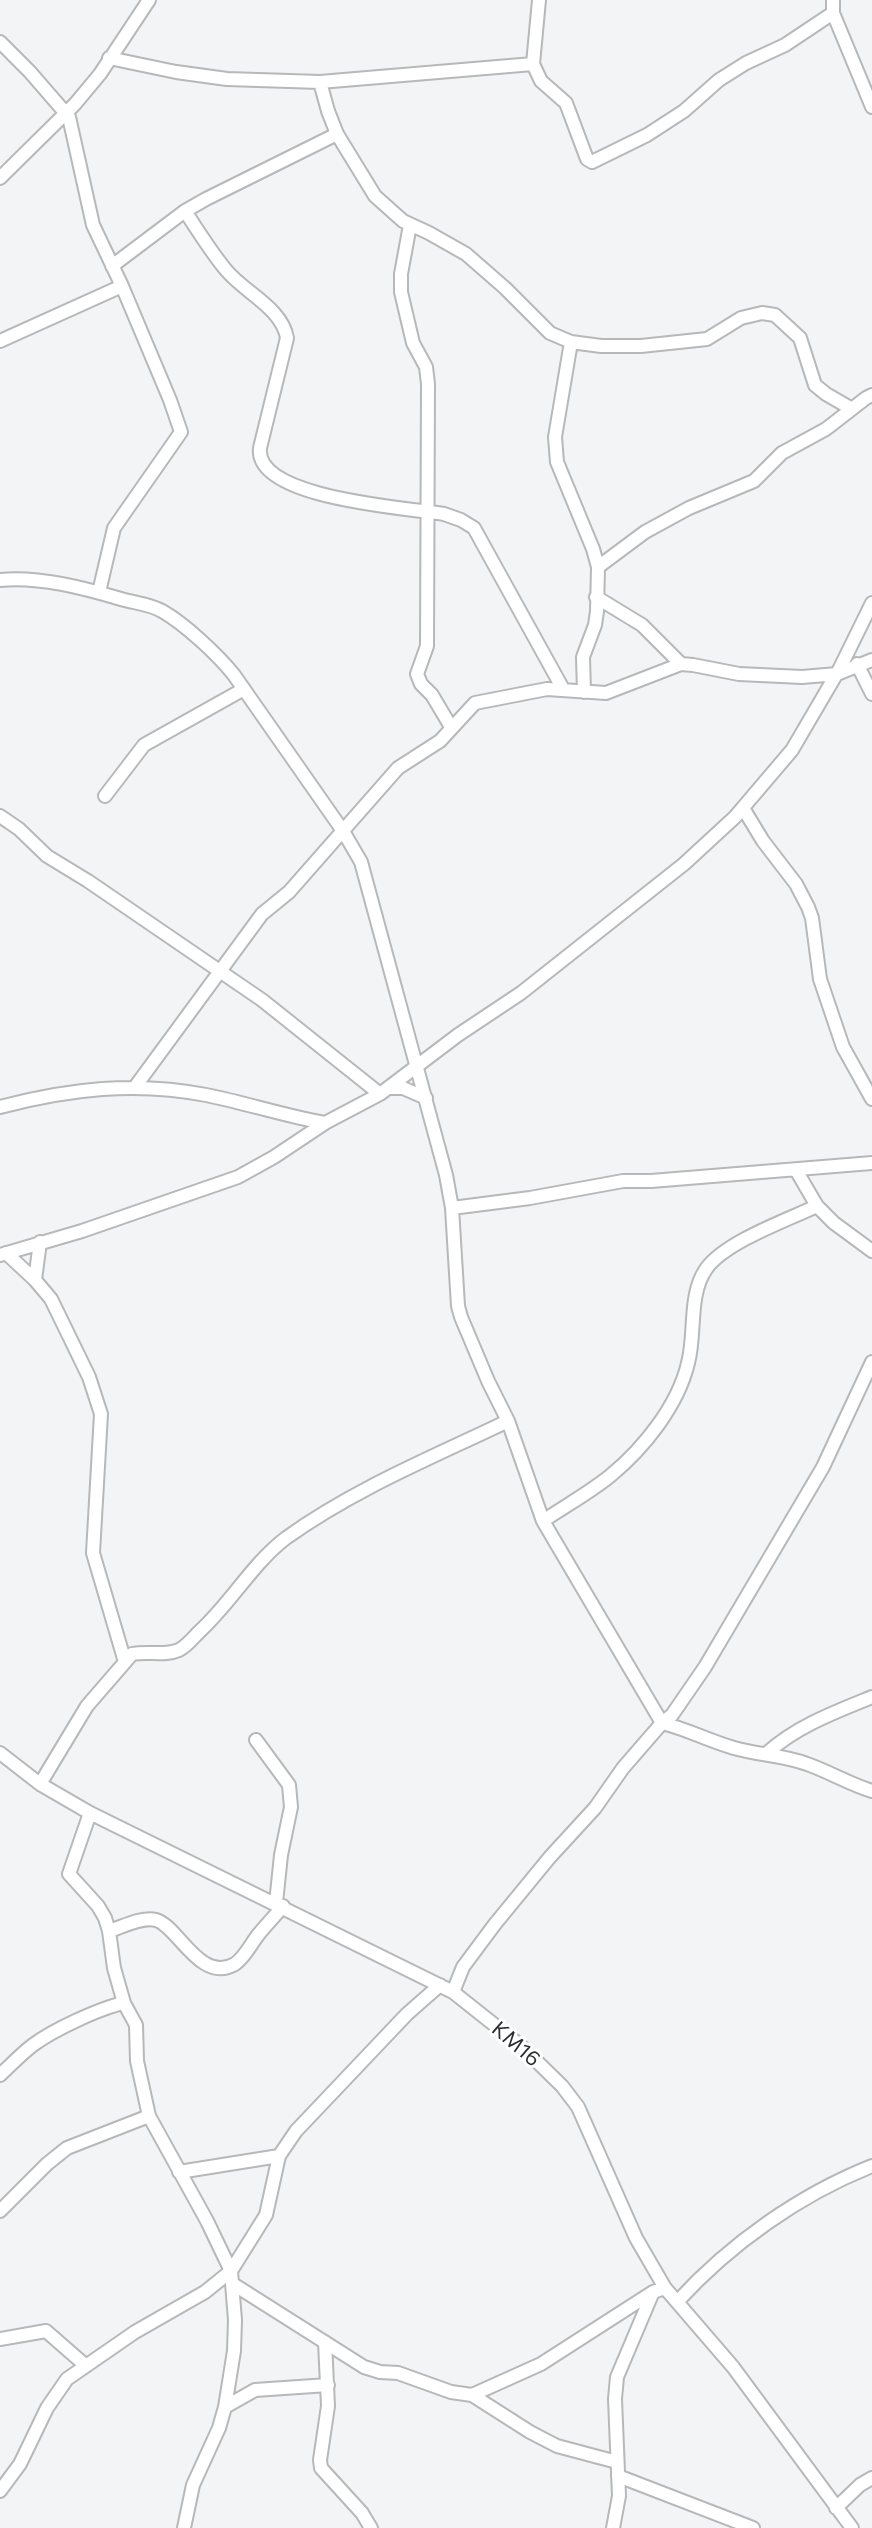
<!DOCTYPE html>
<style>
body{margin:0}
canvas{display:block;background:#f2f4f5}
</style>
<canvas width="872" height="2528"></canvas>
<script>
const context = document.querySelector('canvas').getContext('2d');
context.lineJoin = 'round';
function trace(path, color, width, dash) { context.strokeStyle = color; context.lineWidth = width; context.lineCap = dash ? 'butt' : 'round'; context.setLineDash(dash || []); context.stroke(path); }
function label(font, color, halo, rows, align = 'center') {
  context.font = font + ' Commissioner,sans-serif'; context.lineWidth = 6; context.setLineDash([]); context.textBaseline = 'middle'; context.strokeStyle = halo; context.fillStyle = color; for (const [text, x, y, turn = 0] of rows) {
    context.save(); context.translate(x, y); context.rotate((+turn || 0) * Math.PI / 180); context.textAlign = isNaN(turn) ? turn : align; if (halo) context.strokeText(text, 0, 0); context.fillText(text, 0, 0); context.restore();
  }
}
const minor = new Path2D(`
 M539 0 533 64 541 81 566 103 587 159 592 162 647 135 684 111 719 80 746 63 785 45 833 13
 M833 0V13L872 107
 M0 42 30 72 69 117 93 225 122 286 170 400 181 432 114 528 99 592
 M109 58 176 72 227 79 320 82 533 64
 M320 82 328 111 337 134 375 196 403 221 429 233 466 254 505 288 550 333 571 342 601 346H641L707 339 741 318 762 313 775 315 800 338 815 385 826 394 852 409
 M0 178 75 104 100 74 149 0
 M185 211C198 231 211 252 226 270 245 293 282 308 287 338L260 448C254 499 409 508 444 514L461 520 474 528 563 689
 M410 225 401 274V292L413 343 426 367 428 384 427 646 417 674 421 684 432 695 451 727
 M112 266 185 211 206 199 337 134
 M0 341 122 286
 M571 342 555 437 557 462 593 549 598 567 597 611 595 625 583 657 584 692
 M598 567 645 532 689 508 754 481 782 453 826 429 866 398 872 395
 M0 580C39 576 84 588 121 599 135 603 150 604 162 611 185 624 218 655 234 675L343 831 361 862 446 1175 452 1208 458 1306 461 1317 488 1381 508 1421 543 1521 662 1723C687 1729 709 1741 734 1748 758 1755 783 1755 807 1764 830 1772 849 1784 872 1791
 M596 597 642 625 681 664 693 665 739 674 802 677 837 674 872 660
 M857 664 872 694
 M105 796 144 745 244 689
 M743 808 763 841 796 884 808 907 812 918 820 979 843 1047 872 1099
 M0 816 19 829 47 856 88 881 262 1000 380 1094
 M135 1087 262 914 289 892 398 768 440 741 475 703 547 689 606 693 681 664
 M389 1088H403L426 1098
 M0 1107C68 1089 136 1081 206 1095 246 1103 285 1116 325 1123
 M796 1170 817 1206 834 1223 872 1251
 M452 1208 530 1198 623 1181H651L872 1163
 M6 1253 35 1280 51 1299 89 1377 101 1414 93 1553 125 1662
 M0 1255 82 1231 238 1177 274 1157 325 1123 380 1094 458 1035 521 993 684 864 735 817 792 750 840 668 872 603
 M35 1280 40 1242
 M543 1521C565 1506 589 1493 610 1476 643 1449 678 1406 688 1363 696 1334 688 1295 706 1269 725 1242 787 1220 817 1206
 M256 1740 289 1785 291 1807 281 1855 276 1903
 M0 1753 40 1784 90 1813 453 1992 521 2046 562 2086 578 2107 636 2238 665 2288 733 2367 852 2528
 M767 1753C797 1726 835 1712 872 1697
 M40 1784 87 1706 132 1654C147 1651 166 1656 179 1650 187 1646 193 1638 199 1632 231 1603 252 1564 286 1538 354 1489 433 1457 508 1421
 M90 1813 69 1874 98 1906 105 1918 109 1931 114 1968 124 2003 136 2025 137 2061 149 2116 207 2221 231 2271 235 2320 234 2351 225 2407 219 2428 193 2485 184 2528
 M109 1931C122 1927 143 1916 156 1920 178 1926 200 1984 235 1964 245 1957 251 1944 258 1935 266 1925 275 1916 283 1906
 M453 1992 463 1967 495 1924 550 1857 595 1808 623 1768 662 1723 672 1715 705 1667 823 1467 872 1362
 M0 2075C11 2065 21 2054 33 2045 53 2030 100 2008 124 2003
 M179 2172 279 2156
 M0 2211 47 2164 67 2148 149 2116
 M233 2284 364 2367 380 2372 398 2373 451 2392 472 2395 530 2432 557 2446 617 2462
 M677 2302C730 2244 799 2195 872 2166
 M0 2339 46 2331 85 2365
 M325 2342 328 2406 320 2460 321 2468 362 2513 371 2528
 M472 2395 541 2364 653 2292
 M225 2407 255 2390 328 2385
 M618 2476 753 2528
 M0 2491 20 2464 47 2408 67 2379 135 2332 205 2292 231 2271 266 2215 279 2156 296 2131 407 2014 440 1985
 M836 2508 860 2485 872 2478
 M613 2528 619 2496 615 2399 617 2377 653 2292 665 2288`);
trace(minor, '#b6b8b9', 16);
trace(minor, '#fff', 12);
label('21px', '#2c2d2e', '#fff', [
 ["KM16",516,2044,41]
]);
</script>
